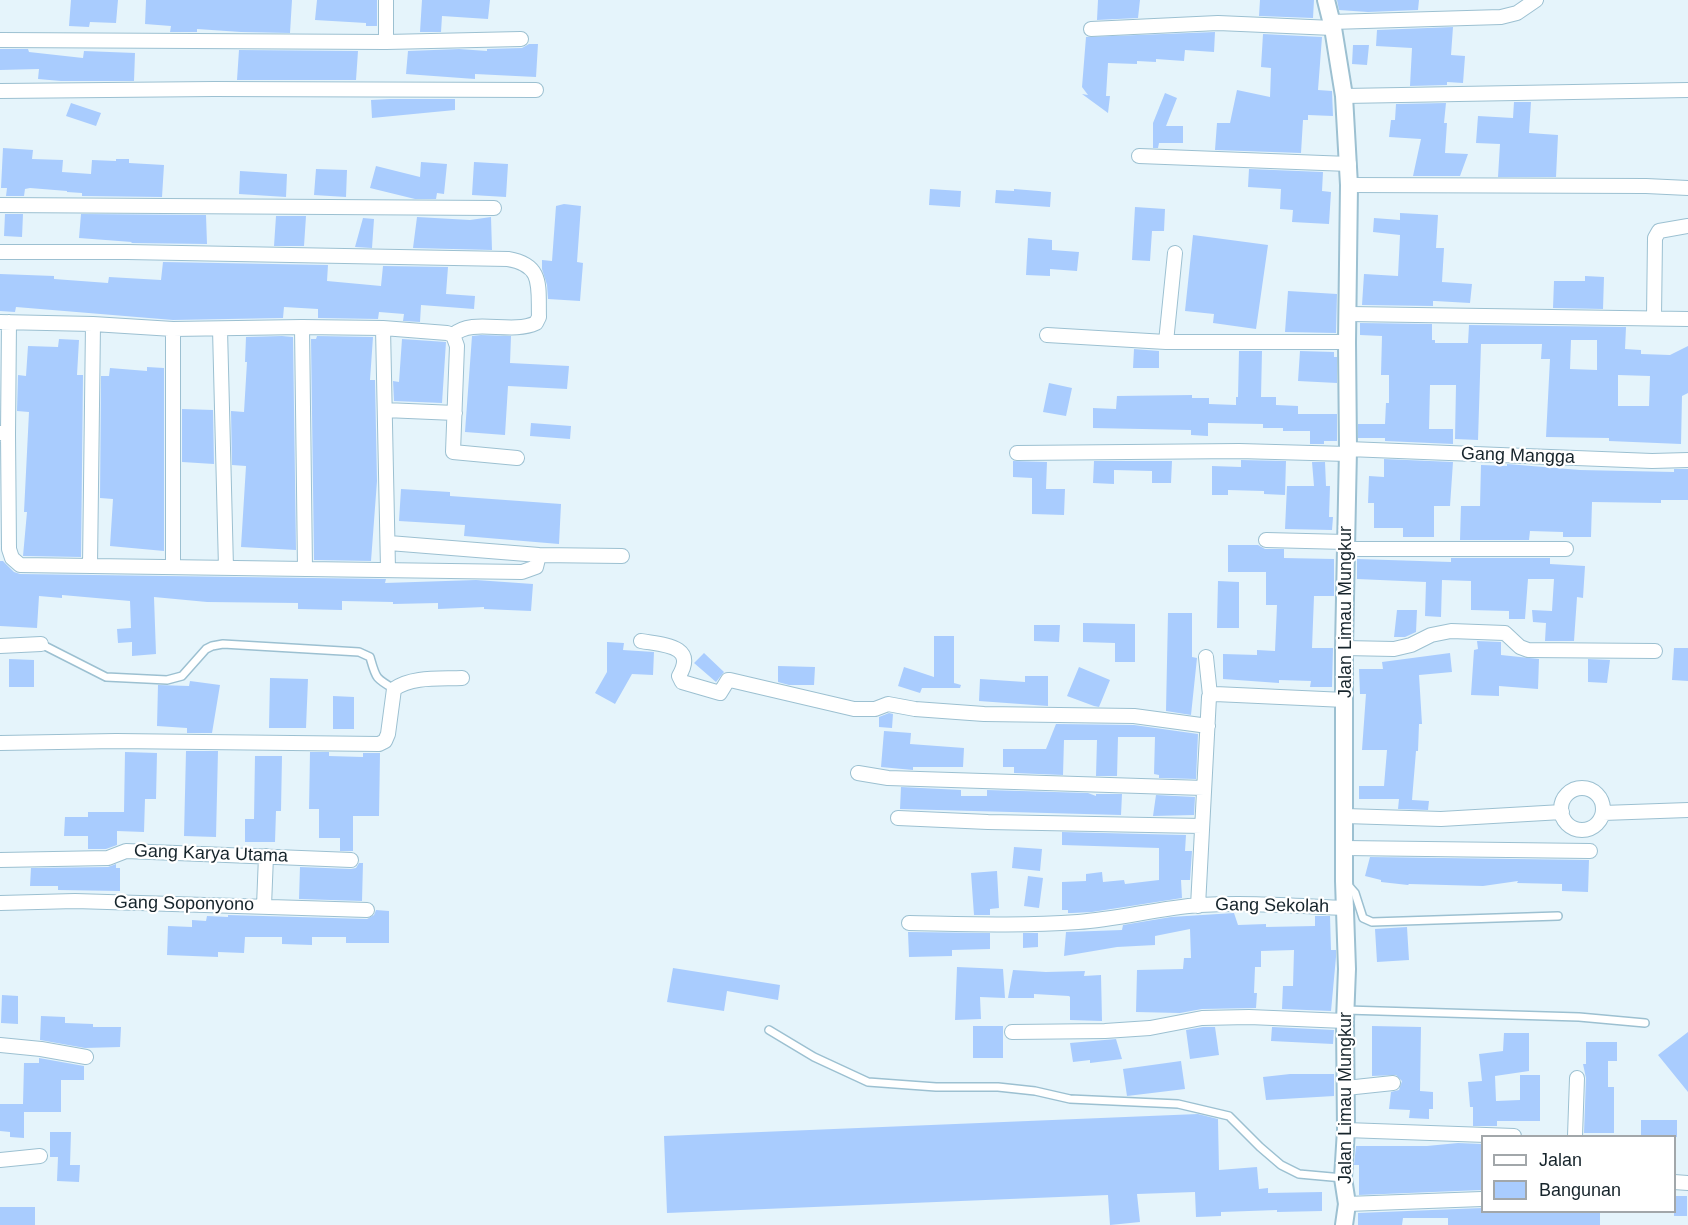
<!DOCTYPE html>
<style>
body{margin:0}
#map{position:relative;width:1688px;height:1225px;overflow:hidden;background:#e5f4fb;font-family:Helvetica,sans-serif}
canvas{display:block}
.legend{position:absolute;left:1481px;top:1135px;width:195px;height:78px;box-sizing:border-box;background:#fff;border:2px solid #a2a7aa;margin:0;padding:8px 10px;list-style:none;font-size:18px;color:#16242b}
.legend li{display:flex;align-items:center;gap:12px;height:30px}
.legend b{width:30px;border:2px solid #a2a7aa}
</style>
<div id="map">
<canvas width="1688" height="1225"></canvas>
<ul class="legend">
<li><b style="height:8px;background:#fff"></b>Jalan</li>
<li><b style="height:16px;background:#a9ccfe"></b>Bangunan</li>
</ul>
</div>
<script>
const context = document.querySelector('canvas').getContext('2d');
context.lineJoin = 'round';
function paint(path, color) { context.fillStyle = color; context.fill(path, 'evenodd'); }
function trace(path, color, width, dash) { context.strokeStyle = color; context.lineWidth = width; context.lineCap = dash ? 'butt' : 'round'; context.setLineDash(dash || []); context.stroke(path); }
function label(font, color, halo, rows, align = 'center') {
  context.font = font + ' Helvetica,sans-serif'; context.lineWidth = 4.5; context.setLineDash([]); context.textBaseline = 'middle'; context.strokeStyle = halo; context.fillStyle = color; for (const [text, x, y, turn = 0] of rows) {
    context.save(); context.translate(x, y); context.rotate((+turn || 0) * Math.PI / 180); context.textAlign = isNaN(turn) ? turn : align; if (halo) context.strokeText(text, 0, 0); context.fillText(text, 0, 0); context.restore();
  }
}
paint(new Path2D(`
 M71 0H118L116 23 90 22 89 27 69 26Z
 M146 0H292L290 33 241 32 197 29V32H170L171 26 145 24Z
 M317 0H377V26H366V23L315 20Z
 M422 0H490L488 19 442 16 441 32H420Z
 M1098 0H1140L1138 18 1097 20Z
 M1260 0H1314L1313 18 1259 16Z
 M1337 0H1419L1418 10 1368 12 1339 10Z
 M1453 27 1451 55 1465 56 1463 83 1447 82V85L1410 86 1412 48 1376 46 1377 30Z
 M1215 32 1214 52 1185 50 1184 61 1156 59V62L1137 61V64L1108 63 1106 96H1110L1108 113 1082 94 1088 95 1082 87 1086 37Z
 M1263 34 1322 37 1318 90 1332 91 1333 116 1308 115V120H1303L1301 153 1215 150 1217 123H1230L1237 90 1270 97 1271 68 1261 67Z
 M529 44H538L536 77 475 74V79L406 74 408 51 459 49 487 51V49L522 48Z
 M1353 45H1369L1367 65 1352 64Z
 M0 49H28L29 52 83 58 84 51 135 53 134 81H61L38 79 39 69 0 70Z
 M239 50 358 51 356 80H237Z
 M1165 93 1177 98 1166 126H1183V143H1159L1158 148H1153V123Z
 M390 99H455V110L372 118 371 100Z
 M1514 102H1531L1529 133 1558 135 1556 177H1498L1500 144 1476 143 1478 116 1513 118Z
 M71 103 101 113 96 126 66 116Z
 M1446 103 1444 123H1447L1445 153 1468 154 1460 176H1413L1421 139 1389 137 1391 120H1395L1396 104Z
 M3 148 33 150 32 159 63 160 62 172 91 174 92 160 116 161V159H129V163L164 165 162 197 82 196V193L67 192V191L30 188 25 189 24 196H6L7 188H1Z
 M421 162 447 164 444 194 437 193 436 199H415L370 188 376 166 420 177Z
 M474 162 508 164 506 197 472 195Z
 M316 169 347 170 346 197 314 195Z
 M1249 169 1323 172 1322 191 1331 192 1329 224 1292 222 1293 210 1280 209 1281 189 1248 187Z
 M240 171 287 174 286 197 239 194Z
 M930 189 961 191 960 207 929 205Z
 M1014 189 1051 192 1050 207 995 203 996 190 1014 191Z
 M564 204 581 206 577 262 583 263 580 301 548 299 547 285 542 269V260L552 261 556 206Z
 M1135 207 1165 209 1164 231H1152L1150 261 1132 260Z
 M1400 213 1438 215 1436 248H1444L1442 282 1472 284 1470 303 1435 301H1433V306L1362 305 1364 274 1398 276 1400 235 1373 232 1374 218 1400 220Z
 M5 214H23L22 237 4 236Z
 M81 214 206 215 207 244 131 243 132 242 79 238Z
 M276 216H306L304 246H274Z
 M417 217 470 220 491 217 492 250 413 248Z
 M363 218 374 219 372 248 355 247Z
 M1193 235 1268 245 1256 329 1213 323 1214 314 1185 311Z
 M1028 238 1052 240V250L1079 252 1077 271 1050 269V276L1026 275Z
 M163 262 328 265 327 281 381 286 383 266 448 267 446 294 475 296 474 309 421 305 420 322 403 321 404 314 379 312 378 319 318 318V309L284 307 283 318 173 320 16 307 15 312 0 311V274L54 276V279L108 283 109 277 161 280Z
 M1585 276 1604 277 1603 309 1553 308 1554 281H1585Z
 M1288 291 1337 294 1336 333 1285 332Z
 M1360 323 1432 324V340H1435V343H1468L1469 325 1626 327 1625 349 1641 350V354L1670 355 1688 346V393L1682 396 1681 444 1609 441V438L1546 437 1550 359H1541L1542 344H1481L1478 440 1455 439 1456 385H1430L1429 429H1453V444L1385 441V438H1358V424H1385L1386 403H1389V375H1381L1382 336 1360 335ZM1571 340H1597V370L1570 369ZM1618 375 1650 376 1649 406H1618Z
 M481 335 511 336 510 363 569 366 567 389 508 386 505 435 465 432 472 336Z
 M282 336 293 337 296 550 241 547 246 466 232 465 231 411 244 412 247 362H245L246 337Z
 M317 336 373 337 370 380H375L377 481 371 561 314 560 311 339H316Z
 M59 339 79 340 77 375H83L81 557 23 556 27 512H24L29 412 17 411 18 375 26 376 28 346 58 347Z
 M402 339 446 342 442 403 394 401 393 381 399 382Z
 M1134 349 1159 351V368H1133Z
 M1239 351H1262L1261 397H1276V405L1298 406V414H1337V441H1324V444H1310V431H1283V428H1263V424L1208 423V436L1191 435V430L1093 428V408L1116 409 1117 396 1192 395V398H1209V404L1236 405V397H1238Z
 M1300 351 1334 352V357H1337V383L1298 381Z
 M147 367 164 368V551L110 546 113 499 100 498 101 376H109L110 368 147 371Z
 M1049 383 1072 388 1066 416 1043 412Z
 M182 409 213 410 214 464 182 462Z
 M531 423 571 426 570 439 530 436Z
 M1384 459 1453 462 1450 506H1434V537H1403V528H1374V503H1368L1369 476 1384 477Z
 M1241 460 1286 461 1285 495 1264 494V491L1228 490V495H1212V466L1241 467Z
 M1013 461 1047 462 1046 489H1065L1064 515 1032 514V478L1013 477Z
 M1094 461H1172L1171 483H1152V471L1114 470V484L1093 483Z
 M1312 462H1325L1326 486H1330L1329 517H1333L1332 530 1285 529 1287 486H1314Z
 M1507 464 1580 470 1674 472V469H1688V500H1661V503L1592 502 1591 537H1563V532L1530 531 1529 540H1460L1461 506H1480L1481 465 1507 466Z
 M401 489 450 492V496L561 504 559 544 464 536 465 525 399 521Z
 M1228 545H1258L1265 549H1284V558L1334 559V596H1314L1312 648H1333L1332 687H1310L1311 681 1279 680V683L1223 679V654L1257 655V650L1275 651 1277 605H1266V572H1228Z
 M1451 558H1550V564L1585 566 1583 598 1577 597 1574 641H1545L1546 623 1533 622 1532 610 1552 611 1554 579H1528L1525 619H1509V611L1471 610V581L1442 580 1441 617 1425 616 1426 582 1357 579V559L1451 562Z
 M0 561H3L14 572 20 574 386 579 385 583 476 580 533 584 531 611 484 609V607L438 609V603L393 604V602L342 601V610L298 609V603L207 602 154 597 156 654 132 656V642L118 643 117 629 131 628 130 601 62 595V598L39 596 37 628 0 626Z
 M1218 581 1239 582V628H1217Z
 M1397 610H1417L1416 632 1405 637H1394Z
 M1168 613H1192V657L1197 658 1191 715 1166 711Z
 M1083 623 1135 624V662H1115V643L1083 642Z
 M1034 625H1060L1059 642 1034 641Z
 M934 636H954V683L961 685 960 688H922L920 693 898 686 904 667 934 677Z
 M1477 641 1501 642V655L1539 659 1538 689 1499 686V696L1471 695 1474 650 1478 649Z
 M607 642 624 643 623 650 654 652 653 675 632 674 615 704 595 693 607 672Z
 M1674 648H1688V681L1672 680Z
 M704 653 724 672 716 682 694 663Z
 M1450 653 1452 672 1419 675 1422 724H1419L1418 751H1416L1412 800 1429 801 1428 810 1398 809 1399 799H1359V786H1384L1387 750H1362L1366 694H1360L1359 669H1383L1382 662Z
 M9 659 34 660V687H9Z
 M1588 659 1610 660 1607 683 1588 682Z
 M778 666 815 667 814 685H789L778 682Z
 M1079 667 1110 680 1099 707 1094 706 1067 696Z
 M1025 676H1048V706L979 701 980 679 1025 682Z
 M270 678 308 679 306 728H269Z
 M190 681 220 685 212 733H187V728L157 726 158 685 189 686Z
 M333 696 354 697V729H333Z
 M889 713 893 714 892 728 879 727V717Z
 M1056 724 1134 725 1198 734 1196 779 1159 778V775L1154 774 1155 737H1118L1117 776H1096L1097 740H1064L1063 775 1014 773V767H1003V749H1046Z
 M884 731 911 733 910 744 964 748 963 767H913V770L881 767Z
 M186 751H218L216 837 184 836Z
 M125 752 157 753 156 799H145L144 832 117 831V845L106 849H88V836H64L65 817H88V812H124Z
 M310 752H329V756L363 757V753H380L379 816H353V851H340V838H319V809H309Z
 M255 756H282L281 811H276L275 842H245V819H254Z
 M901 787 961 790V796H987V790L1088 793 1096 796V794H1122L1121 815 900 809Z
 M1156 795 1195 797 1194 815 1153 816Z
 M1062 832 1186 835 1185 851H1192L1190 880H1181L1182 898 1092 912 1072 913H1068V910H1062V882L1086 881V874L1102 872 1103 882 1124 880 1125 884 1159 880V848L1062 845Z
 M1014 847 1042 849 1040 871 1012 868Z
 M1370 857 1589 860 1588 892 1562 891V884L1517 883 1518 881 1483 886 1409 884 1408 885 1381 882V880L1365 876Z
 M359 863H363L362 901 299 899 300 867 351 869 356 868Z
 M116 864V868H120V891L58 890V886H30L31 868 108 867Z
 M997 871 999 908 990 909V915H974L971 873Z
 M1028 876 1043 878 1039 908 1024 906Z
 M376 910 389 911V943H346V937H312V945L282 944V937H245L244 953 218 952V957L167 955 168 926 192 927V920L206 921 207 916 228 917V915L367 919 374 915Z
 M1234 913 1238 925 1266 924V927L1315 926V916H1330L1331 950H1336V957L1331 1011 1282 1009 1283 986H1293L1294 950 1261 951V967H1255L1254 993H1257L1256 1008 1202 1009 1180 1013 1136 1012 1137 970 1183 969 1184 958H1191L1190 929 1155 936V945L1117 947 1064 956 1066 932 1122 930 1123 925 1171 917Z
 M1407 927 1409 960 1377 962 1375 929Z
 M908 932 990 933V949L952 950V956L909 957Z
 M1023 933H1038V947L1023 948Z
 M957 967 1003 969 1005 998 980 997 981 1019 955 1020Z
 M673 968 780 985 778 1000 727 991 724 1011 667 1002Z
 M1013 970 1046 972 1085 971 1084 976 1101 975 1102 1021 1070 1020V997L1069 996 1034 994V998H1008Z
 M2 995 18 996V1024L1 1023Z
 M41 1016 65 1017V1023L93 1024V1027H121L120 1047 85 1048 40 1040Z
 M973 1026H1003V1058H973Z
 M1372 1026 1421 1027 1420 1091 1433 1092V1109H1429V1119L1409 1118 1410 1110 1389 1109 1391 1092 1399 1090 1402 1081 1396 1075 1372 1076Z
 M1203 1027H1215L1219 1055 1190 1059 1186 1030Z
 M1272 1027 1334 1030 1333 1044 1271 1041Z
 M1688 1032V1092L1658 1055Z
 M1504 1033H1529V1071L1495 1076 1496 1101 1520 1100V1075H1540V1121H1497V1126H1473V1107H1470L1468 1082 1482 1081 1479 1054 1503 1051Z
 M1116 1039 1122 1059 1090 1063V1060L1073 1062 1070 1043Z
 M1586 1042H1617V1061H1608V1087H1614V1133H1584L1586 1078 1583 1064H1586Z
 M39 1058 84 1066V1080H61V1112H24V1138L10 1137V1132L0 1131V1104H23L24 1063H39Z
 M1181 1061 1185 1089 1127 1096 1123 1069Z
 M1290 1074H1334V1096L1266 1100 1263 1077Z
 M1198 1114 1218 1119 1219 1170 1257 1167 1259 1189 1268 1188V1193L1322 1192V1211L1277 1212V1210L1221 1212V1216L1196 1217 1195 1192 1137 1194 1140 1222 1110 1225 1108 1195 667 1213 664 1136Z
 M1641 1120H1677V1137H1641Z
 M50 1132H71L70 1165H80L79 1182 57 1181 58 1157H50Z
 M1458 1143 1482 1144V1190L1359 1195V1165H1354L1356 1146H1427Z
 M1674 1196H1687V1216H1674Z
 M0 1207H35V1225H0Z
 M1482 1208V1212H1600V1225H1448V1218H1403L1402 1225H1358V1213Z`), '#a9ccfe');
const service = new Path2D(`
 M41 644 106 677 167 680 182 676 206 649 212 646 223 644 359 652 370 657C376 678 375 678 394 689
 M1348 885 1355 893 1363 918 1372 922 1558 916
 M1346 1010 1579 1017 1645 1023
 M769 1030 814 1057 868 1082 936 1087H998L1035 1091 1070 1099 1178 1104 1229 1116 1260 1147 1281 1165 1299 1174 1343 1178`);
const minor = new Path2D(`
 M386 0V42
 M1331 22 1501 17 1517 13 1536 0
 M1091 29 1218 23 1333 28
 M0 40 386 42 521 39
 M0 91 214 89 536 90
 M1344 96 1688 90
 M1139 156 1349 164
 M1349 185 1646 186 1688 188
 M0 205 494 208
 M0 252H127L508 259C544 265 538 287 539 317L536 323C510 335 473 317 453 335
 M1349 314 1688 319
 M1654 317 1655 238 1659 231 1688 226
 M0 322 93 324 173 329 302 327 383 328 447 333 453 335 457 346 453 452 517 458
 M302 327 305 569
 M383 328 388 569
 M173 329V567
 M220 329 226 568
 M1047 335 1166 342H1347
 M1166 342 1175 253
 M385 410 455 413
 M0 433 8 434 9 322
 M8 434 9 549 12 558 20 565 522 572 536 567 539 555
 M1348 449 1652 461 1688 460
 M1017 453 1239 451 1348 454
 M1266 540 1346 542
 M389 543 539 555 622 556
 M1347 549H1566
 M90 566 93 324
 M641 641C663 645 697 645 679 676L682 682 720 693 728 680H730L854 709H875L888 704 915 709 984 714 1134 716 1208 726
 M0 646 41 644
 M1344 648 1394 649 1411 645 1431 635 1451 631 1505 633 1520 647 1528 650 1655 651
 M1206 657 1210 695
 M0 743 116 741 379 744 385 741 388 734 394 689C412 676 440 679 462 678
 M858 773 888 778 1204 788
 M1561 809a21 21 0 1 1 42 0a21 21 0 1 1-42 0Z
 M1603 813 1688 810
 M1345 816 1441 819 1562 812
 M898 818 988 822 1202 826
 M1345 848 1590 851
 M0 860 108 858 126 851 351 860
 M0 903 75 901 367 910
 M264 906 266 856
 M1198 906 1209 697 1215 694 1345 700
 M909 923C966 924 1022 926 1078 922 1119 919 1159 908 1200 905 1249 902 1297 906 1346 908
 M1012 1032 1105 1031 1150 1028 1202 1018 1249 1017 1345 1021
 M0 1045 41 1049 86 1057
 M1346 1088 1393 1083
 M1346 1130 1514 1136
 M1575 1136 1577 1078
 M0 1160 40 1156
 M1674 1182 1688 1183
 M1347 1204 1482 1199`);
const tertiary = new Path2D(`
 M1326 0 1333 28 1344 96 1349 185 1347 342 1348 449 1344 648V881L1347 969 1345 1021 1346 1130 1343 1178 1347 1204 1344 1225`);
trace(service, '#9cc0d1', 10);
trace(minor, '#9cc0d1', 16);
trace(tertiary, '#9cc0d1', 20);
trace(service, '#fff', 7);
trace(minor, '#fff', 14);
trace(tertiary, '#fff', 16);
label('18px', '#16242b', '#fff', [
 ["Gang Mangga",1518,456,2],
 ["Jalan Limau Mungkur",1346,612,-90],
 ["Gang Karya Utama",211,854,2],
 ["Gang Soponyono",184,904,1],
 ["Gang Sekolah",1272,906,1],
 ["Jalan Limau Mungkur",1346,1098,-90]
]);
</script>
